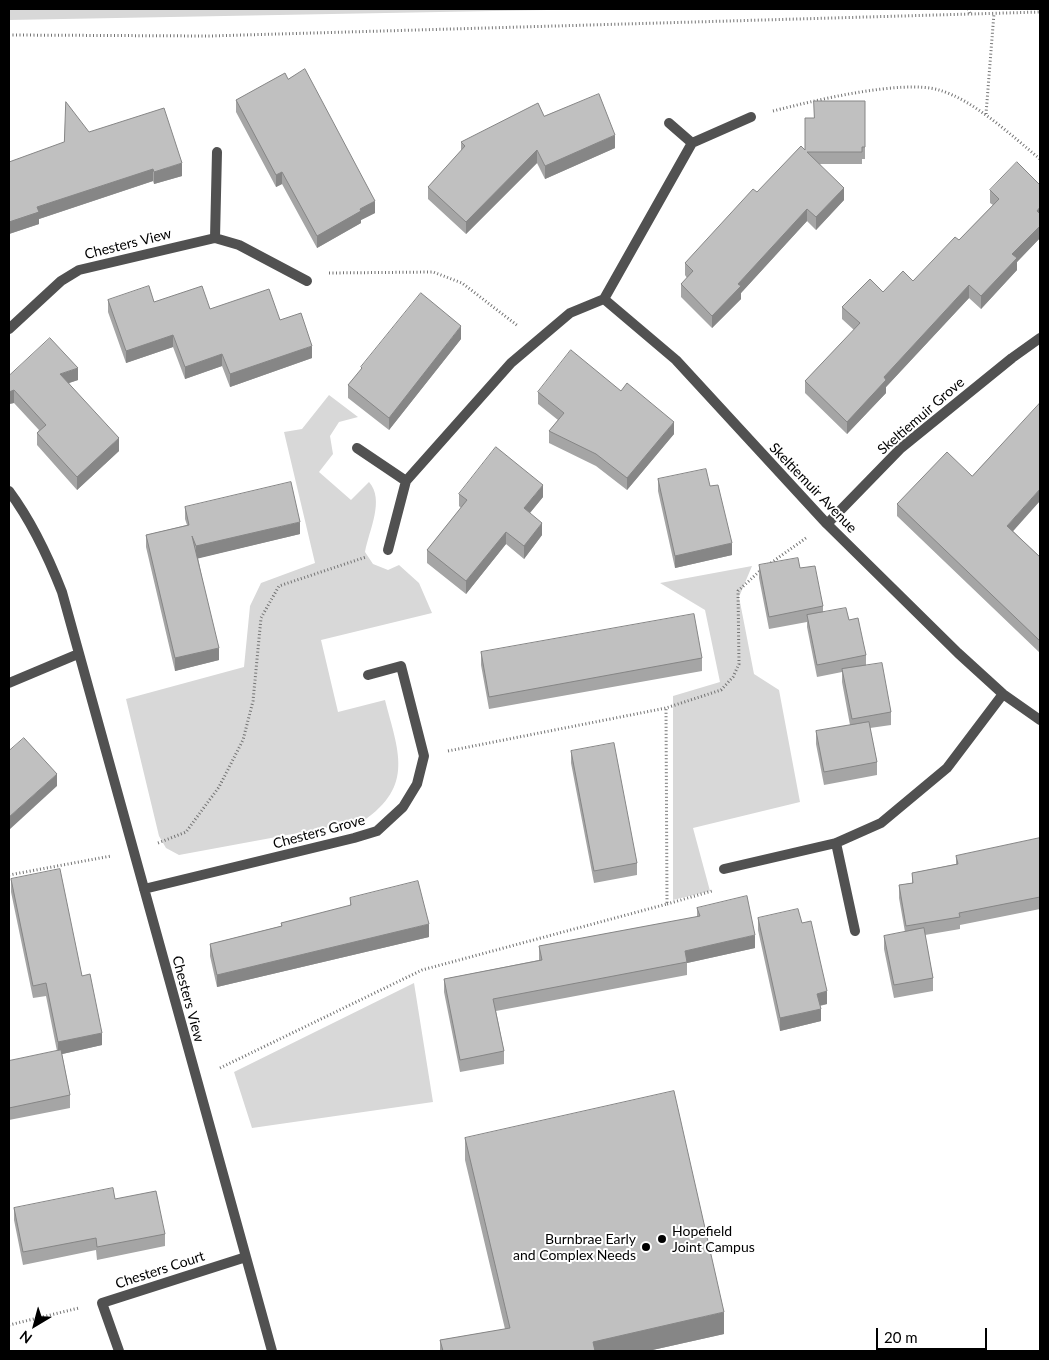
<!DOCTYPE html>
<style>
body{margin:0}
#map{position:relative;width:1049px;height:1360px;overflow:hidden;background:#fff;font-family:Lato,sans-serif}
canvas{display:block}
.frame{position:absolute;inset:0;border:10px solid #000;pointer-events:none}
.north{position:absolute;left:10px;top:1300px;width:50px;height:50px;-webkit-text-stroke:4px #fff;paint-order:stroke;rotate:217deg;font-size:14px;font-weight:700;line-height:20px;text-align:center;color:#000}
.north::after{content:'';display:block;margin:auto;width:18px;height:22px;background:#000;clip-path:polygon(50% 0,100% 100%,50% 72%,0 100%)}
.scale{position:absolute;left:876px;top:1328px;width:111px;height:22px;box-sizing:border-box;border:2px solid #000;border-top:0;padding-left:6px;font-size:15px;line-height:18px;white-space:nowrap;color:#000;-webkit-text-stroke:4px #fff;paint-order:stroke}
</style>
<div id="map">
<canvas width="1049" height="1360"></canvas>
<div class="frame"></div>
<div class="north">N</div>
<div class="scale">20 m</div>
</div>
<script>
const context = document.querySelector('canvas').getContext('2d');
context.lineJoin = 'round';
function paint(path, color) { context.fillStyle = color; context.fill(path, 'evenodd'); }
function trace(path, color, width, dash) { context.strokeStyle = color; context.lineWidth = width; context.lineCap = dash ? 'butt' : 'round'; context.setLineDash(dash || []); context.stroke(path); }
function label(font, color, halo, rows, align = 'center') {
  context.font = font + ' Lato,sans-serif'; context.lineWidth = 4; context.setLineDash([]); context.textBaseline = 'middle'; context.strokeStyle = halo; context.fillStyle = color; for (const [text, x, y, turn = 0] of rows) {
    context.save(); context.translate(x, y); context.rotate((+turn || 0) * Math.PI / 180); context.textAlign = isNaN(turn) ? turn : align; if (halo) context.strokeText(text, 0, 0); context.fillText(text, 0, 0); context.restore();
  }
}
paint(new Path2D(`
 M9 9H601L9 20Z
 M329 395 358 417 339 422 330 436 333 454 319 472 351 500 369 482C385 500 369 530 365 552L373 564 388 570 399 565 419 583 432 613 321 640 338 712 385 700C398 751 415 786 363 821L179 855 166 848 159 836 126 699 244 667 250 606 261 583 315 563 284 432 302 429Z
 M752 566 739 597 754 674 779 690 800 802 693 828 710 891 673 900V696L720 682 705 610 660 583Z
 M414 983 433 1102 252 1128 234 1072Z`), '#d8d8d8');
trace(new Path2D(`
 M968 9 970 13
 M9 35 209 36 1040 12
 M773 111C812 101 902 79 939 90 974 100 1012 136 1040 159
 M986 114 994 13
 M329 273 433 272 462 283 518 326
 M768 565 806 538
 M448 751 666 708 721 690 733 677 739 664 738 591 763 568
 M158 843 186 832 219 787 243 740 253 701 261 618 279 586 366 557
 M9 875 111 856
 M667 904 712 891
 M220 1068 422 970 667 904 666 708
 M9 1325 79 1308`), '#737373', 3, [1, 2.5]);
trace(new Path2D(`
 M669 123 692 143
 M215 238 217 152
 M604 299 676 360 827 524 958 653 1003 694 1040 720
 M9 329 61 281 79 270 215 238 239 245 307 281
 M357 448 406 481
 M9 491C32 522 48 556 62 592L272 1351
 M827 524 901 448 1012 358 1040 338
 M388 550 406 481 511 363 570 313 604 299 692 143 751 117
 M9 683 78 654
 M836 843 855 931
 M724 869 836 843 881 823 947 768 1003 694
 M144 889 354 838 377 831 403 807 417 784 424 756 401 666 368 675
 M119 1351 102 1303 246 1257`), '#515151', 10);
paint(new Path2D(`
 M288 79 375 213 361 220V223L317 248 282 184 276 187 236 112V100Z
 M865 101V159H862V164H820L844 200 816 230 807 221 741 293V299L712 328 681 297V284L687 278 685 275V263L757 192 805 150 814 118Z
 M544 116 615 148 545 179 537 163 466 234 428 199V187L461 151V142Z
 M89 132 182 176 154 184 153 181 39 219V224L9 234 64 142Z
 M1040 185V238L1017 262V270L981 309 969 298 886 387V393L847 434 805 393V381L854 330 842 319V307L913 281 959 240 993 205 990 203V190Z
 M108 300 154 302 210 309 280 320 312 358 230 387 222 366 185 379 173 347 126 363 108 312Z
 M461 339 389 430 348 398V385L361 370V367Z
 M9 376 78 380 69 383 119 451 77 490 37 445V433L39 430 14 403 9 404Z
 M538 392 674 434 627 490 596 466 549 443V431L558 420 538 404Z
 M658 479 710 486 732 555 675 568 658 491Z
 M459 494 543 497 530 513 542 535 524 559 506 544 466 594 427 563V550L461 508 459 506Z
 M897 504 1013 531 1040 557V653L897 516Z
 M185 507 300 534 198 558 219 660 175 671 146 547V535L187 525 185 519Z
 M759 565 800 568 823 606V612L849 620 866 655V665L891 712V725L870 728 877 762V775L824 785 816 744V731L850 725 842 682V672L817 677 807 627V622L769 629 759 578Z
 M481 652 702 658V671L489 709 481 665Z
 M571 751 637 863V875L594 883 571 763Z
 M1040 838V909L960 925V929L925 935 933 978V991L894 998 884 949V936L905 932 899 898V885L912 883V873L956 864V856Z
 M11 879 82 976 102 1045 62 1054 70 1095V1108L9 1120V1061L57 1051 46 996 33 998 11 892Z
 M350 898 429 937 217 987 210 956V944L281 926V923L350 906Z
 M697 908 755 948 687 963V975L496 1011 504 1051V1064L460 1072 444 992V979L539 960V946L697 917Z
 M758 918 802 923 827 1004 820 1006 821 1021 780 1031 758 930Z
 M465 1138 724 1334 648 1351H440V1340L505 1329 465 1160Z
 M115 1199 165 1234V1246L97 1260 96 1250 23 1265 14 1220V1208Z`), '#a5a5a5');
paint(new Path2D(`
 M615 135V148L545 179V166Z
 M537 150V163L466 234V222Z
 M182 163V176L154 184V172Z
 M153 169V181L39 219V224L9 234V222L37 207Z
 M282 172V184L276 187V175Z
 M844 188V200L816 230V217Z
 M375 201V213L361 220V223L317 248V236L360 209Z
 M1040 207V220L1037 211Z
 M807 209V221L741 293V299L712 328V316L738 284Z
 M1040 226V238L1017 262V270L981 309V296L1012 254Z
 M969 285V298L886 387V393L847 434V422L884 377Z
 M461 326V339L389 430V418Z
 M173 335V347L126 363V351Z
 M312 346V358L230 387V374Z
 M222 354V366L185 379V367Z
 M78 368V380L60 386V374Z
 M14 390V403L9 404V392Z
 M674 422V434L627 490V478Z
 M119 438V451L77 490V477Z
 M543 485V497L524 520V508Z
 M1040 489V501L1007 538V526Z
 M300 522V534L196 559V546Z
 M542 523V535L524 559V546Z
 M506 532V544L466 594V581Z
 M732 543V555L675 568V556Z
 M219 648V660L175 671V658Z
 M57 774V786L9 830V817Z
 M429 924V937L217 987V975Z
 M755 935V948L687 963 685 951Z
 M827 991V1004L817 1006V994Z
 M821 1009V1021L780 1031V1018Z
 M102 1033V1045L58 1055V1042Z
 M724 1312V1334L648 1351H593V1342Z`), '#868686');
const building = new Path2D(`
 M305 69 375 201 360 209 361 211 317 236 282 172 276 175 236 100 285 73 288 79Z
 M599 94 615 135 545 166 537 150 466 222 428 187 465 146 461 142 538 103 544 116Z
 M814 101H865V147H862V152H807L844 188 816 217 807 209 738 284 741 286 712 316 681 284 693 271 685 263 753 189 757 192 801 146 805 150V118H814Z
 M66 102 89 132 164 108 182 163 154 172 153 169 37 207 39 212 9 222V162L64 142Z
 M1017 162 1040 185V207L1037 211 1040 214V226L1012 254 1017 258 981 296 969 285 884 377 886 380 847 422 805 381 860 323 842 307 870 279 883 292 903 271 913 281 955 237 959 240 999 199 990 190Z
 M149 286 154 302 202 286 210 309 269 289 280 320 301 313 312 346 230 374 222 354 185 367 173 335 126 351 108 300Z
 M421 293 461 326 389 418 348 385 362 368 361 367Z
 M50 338 78 368 60 374 119 438 77 477 37 433 46 425 14 390 9 392V376Z
 M571 350 621 391 627 383 674 422 627 478 596 454 549 431 564 413 538 392Z
 M1040 403V489L1007 526 1040 557V641L897 504 947 452 972 476Z
 M496 447 543 485 524 508 542 523 524 546 506 532 466 581 427 550 467 500 459 494Z
 M706 469 710 486 718 485 732 543 675 556 658 479Z
 M291 482 300 522 196 546 192 536 219 648 175 658 146 535 189 525 185 507Z
 M798 558 800 568 815 566 823 606 769 617 759 565Z
 M846 608 849 620 858 618 866 655 817 665 807 615Z
 M694 614 702 658 489 697 481 652Z
 M882 663 891 712 852 719 842 669Z
 M869 722 877 762 824 772 816 731Z
 M24 738 57 774 9 817V751Z
 M614 743 637 863 594 871 571 751Z
 M1040 838V897L959 913 960 917 906 926 899 885 913 883 912 873 958 864 956 856Z
 M60 869 82 976 90 974 102 1033 58 1042 46 983 33 986 11 879Z
 M418 881 429 924 217 975 210 944 282 926 281 923 351 905 350 898Z
 M747 896 755 935 685 951 687 962 493 999 504 1051 460 1060 444 979 542 960 539 946 700 916 697 908Z
 M798 909 802 923 811 921 827 991 817 994 821 1009 780 1018 758 918Z
 M924 928 933 978 894 985 884 936Z
 M61 1050 70 1095 9 1108V1061Z
 M674 1091 724 1312 593 1342 595 1351H443L440 1340 510 1328 465 1138Z
 M113 1188 115 1199 156 1191 165 1234 97 1247 96 1238 23 1252 14 1208Z`);
paint(building, '#c0c0c0');
trace(building, '#868686', 1);
for (const [x, y, r, color] of [
 [662,1239,5,"#000"],
 [646,1247,5,"#000"]
]) { const dot = new Path2D(); dot.arc(x, y, r, 0, 2 * Math.PI); context.fillStyle = color; context.fill(dot); trace(dot, '#fff', 2); }
label('14px', '#000', '#fff', [
 ["Chesters View",128,244,-14],
 ["Skeltiemuir Grove",921,416,-41],
 ["Skeltiemuir Avenue",813,488,46],
 ["Chesters Grove",319,832,-15],
 ["Chesters View",188,999,75],
 ["Chesters Court",160,1270,-18]
]);
label('14px', '#000', '#fff', [
 ["Hopefield",672,1231],
 ["Joint Campus",672,1247],
 ["Burnbrae Early",636,1239,"right"],
 ["and Complex Needs",636,1255,"right"]
], 'left');
</script>
